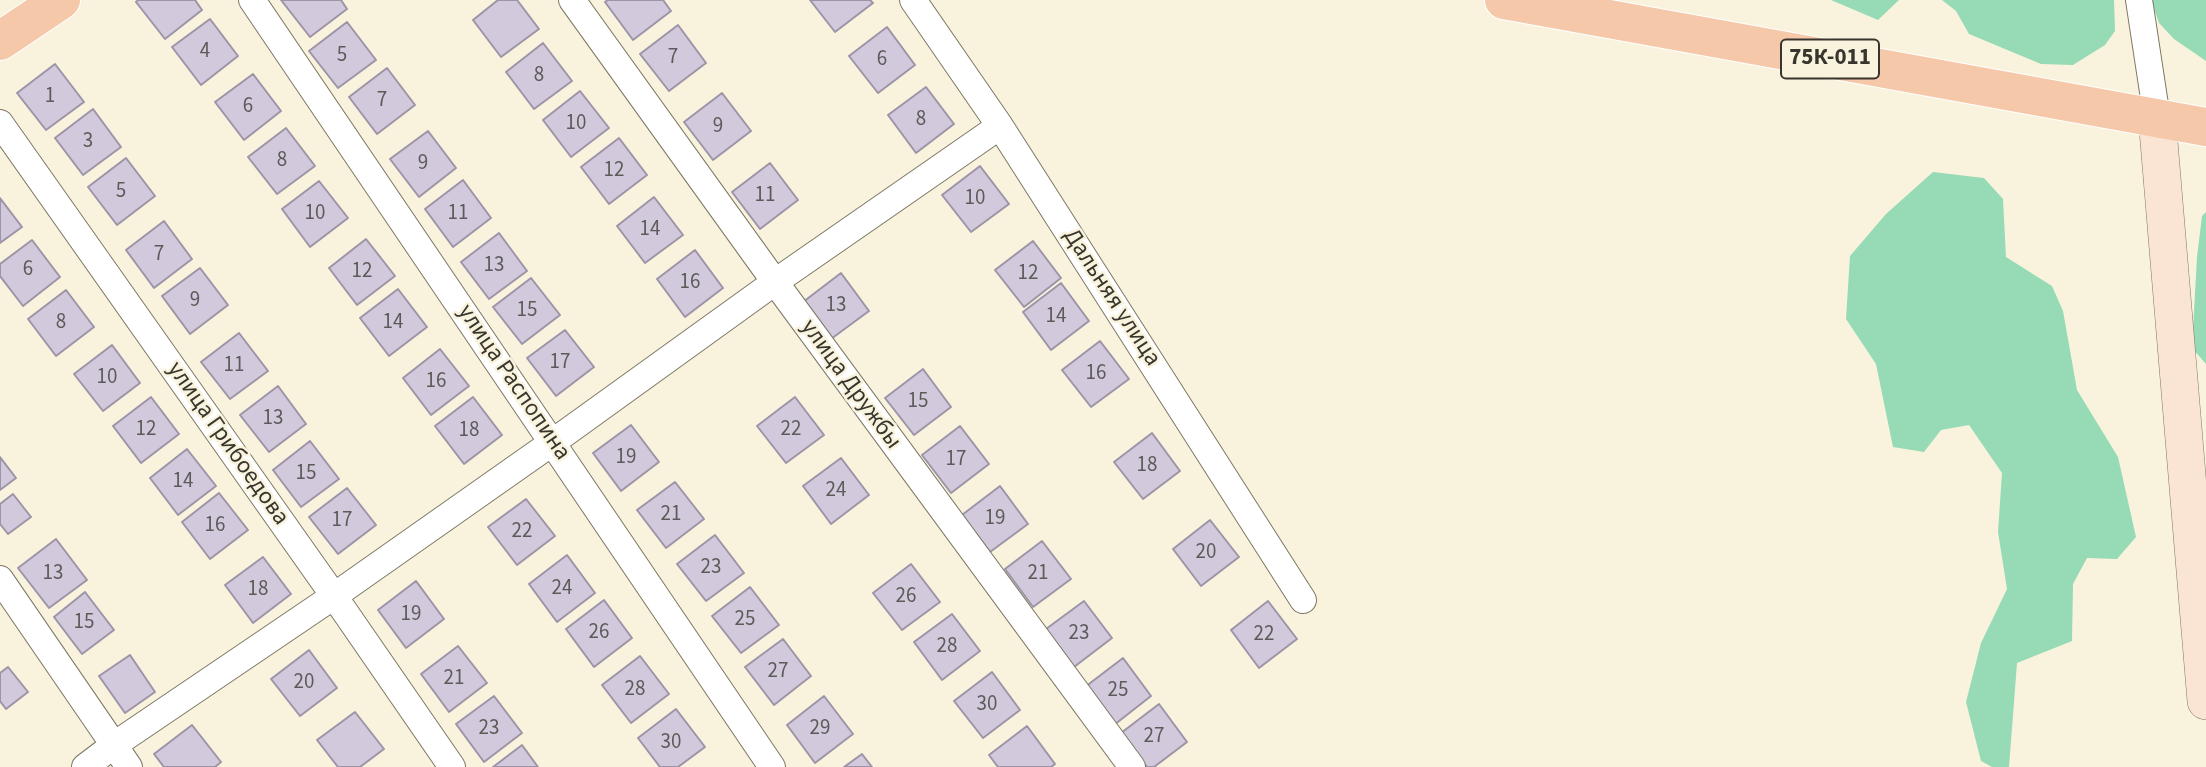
<!DOCTYPE html>
<meta charset="utf-8">
<style>
body{margin:0}
canvas{display:block;background:#f9f3dd}
</style>
<canvas width="2206" height="767"></canvas>
<script>
const context = document.querySelector('canvas').getContext('2d');
context.lineJoin = 'round';
function paint(path, color) { context.fillStyle = color; context.fill(path, 'evenodd'); }
function trace(path, color, width, dash) { context.strokeStyle = color; context.lineWidth = width; context.lineCap = dash ? 'butt' : 'round'; context.setLineDash(dash || []); context.stroke(path); }
function label(font, color, halo, rows, align = 'center') {
  context.font = font + ' "Source Sans 3",sans-serif'; context.lineWidth = 5; context.setLineDash([]); context.textBaseline = 'middle'; context.strokeStyle = halo; context.fillStyle = color; for (const [text, x, y, turn = 0] of rows) {
    context.save(); context.translate(x, y); context.rotate((+turn || 0) * Math.PI / 180); context.textAlign = isNaN(turn) ? turn : align; if (halo) context.strokeText(text, 0, 0); context.fillText(text, 0, 0); context.restore();
  }
}
paint(new Path2D(`
 M1831 0H1899L1878 20Z
 M1942 0H2114L2115 31 2105 45 2073 65 2041 64 1969 34 1956 11Z
 M2151 0H2206V61L2174 39 2159 23Z
 M1933 172 1984 178 2003 199 2006 257 2052 286 2063 311 2077 390 2118 457 2136 537 2117 559 2087 558 2073 584 2072 641 2017 663 2009 767H1992L1981 761 1966 702 1981 643 2007 589 1998 532 2002 473 1969 425 1941 430 1924 452 1893 447 1876 364 1846 319 1850 256 1886 214Z
 M2206 212V364L2192 348 2197 257 2202 216Z`), '#96dbb5');
const building = new Path2D(`
 M138 0H195L202 10 165 39 136 2Z
 M281 0H341L347 9 310 37Z
 M498 0H517L539 29 501 57 473 20Z
 M608 0H663L671 11 633 40 605 2Z
 M810 0H870L873 3 835 32Z
 M210 19 238 56 201 85 172 47Z
 M347 22 376 60 338 88 309 51Z
 M678 25 706 63 669 91 640 54Z
 M887 27 915 65 878 93 849 56Z
 M543 43 572 81 534 109 506 72Z
 M55 64 84 102 46 130 17 93Z
 M387 68 415 105 377 134 349 97Z
 M253 74 281 111 244 140 215 102Z
 M926 87 954 124 916 153 888 115Z
 M580 91 609 128 571 157 543 120Z
 M722 93 751 131 713 160 684 122Z
 M93 109 121 147 83 175 55 138Z
 M286 128 315 166 277 194 248 157Z
 M428 131 456 168 419 197 390 159Z
 M619 138 647 175 609 204 581 167Z
 M126 158 155 196 117 225 88 187Z
 M770 163 798 200 760 229 732 192Z
 M980 166 1009 204 971 232 942 195Z
 M463 180 491 218 453 247 425 209Z
 M319 181 348 218 310 247 282 209Z
 M654 197 683 235 645 263 617 226Z
 M0 198 22 227 0 243Z
 M164 221 192 259 154 288 126 250Z
 M499 233 527 271 489 299 461 262Z
 M366 239 395 276 357 305 329 268Z
 M32 240 60 277 23 306 0 276V264Z
 M1033 241 1061 278 1024 307 995 270Z
 M695 250 723 288 685 317 657 279Z
 M200 268 228 305 190 334 162 296Z
 M841 273 869 311 831 339 803 302Z
 M531 278 560 315 522 344 493 307Z
 M1061 283 1089 321 1051 350 1023 312Z
 M398 289 427 327 389 356 360 318Z
 M66 290 94 327 56 356 28 319Z
 M565 330 594 367 556 396 527 358Z
 M239 333 268 371 230 399 201 362Z
 M1100 341 1129 379 1091 407 1062 370Z
 M112 345 140 383 103 411 74 374Z
 M440 349 469 386 431 415 403 378Z
 M923 369 951 407 914 435 885 398Z
 M278 386 306 424 269 452 240 415Z
 M151 397 179 434 141 463 113 426Z
 M473 397 502 435 464 464 435 426Z
 M795 397 824 435 786 463 757 426Z
 M631 425 659 462 621 491 593 453Z
 M960 426 989 464 951 493 922 455Z
 M1152 433 1180 471 1143 499 1114 462Z
 M310 441 339 479 301 507 273 470Z
 M187 449 216 486 178 515 150 478Z
 M0 457 16 478 0 490Z
 M841 458 869 495 831 524 803 486Z
 M675 482 704 519 666 548 637 510Z
 M1000 486 1028 524 990 552 962 515Z
 M347 488 376 525 338 554 309 517Z
 M219 493 248 530 210 559 182 522Z
 M13 494 31 517 8 534 0 524V504Z
 M526 499 555 536 517 565 488 527Z
 M1210 520 1239 557 1201 586 1173 549Z
 M715 535 744 573 706 601 677 564Z
 M56 539 87 580 49 608 18 568Z
 M1042 541 1071 579 1033 607 1005 569Z
 M567 555 595 593 557 622 529 584Z
 M263 557 291 594 253 623 225 585Z
 M911 564 940 602 902 630 873 593Z
 M416 581 444 619 406 648 378 610Z
 M750 587 779 625 741 653 712 616Z
 M85 592 114 630 82 654 54 617Z
 M604 600 632 638 594 667 566 629Z
 M1084 601 1112 638 1074 667 1046 629Z
 M1268 601 1297 639 1259 668 1231 630Z
 M952 614 980 651 942 680 914 642Z
 M783 639 811 676 774 705 745 667Z
 M458 646 487 683 449 712 421 674Z
 M309 650 337 688 300 716 271 679Z
 M130 655 155 692 125 713 99 676Z
 M640 656 669 694 631 723 602 685Z
 M1123 658 1151 696 1114 725 1085 687Z
 M8 667 28 692 6 709 0 701V673Z
 M992 672 1020 710 983 738 954 701Z
 M494 696 522 733 484 762 456 724Z
 M824 696 853 734 815 763 787 725Z
 M1159 704 1187 742 1154 767H1147L1121 733Z
 M676 709 705 747 678 767H660L638 738Z
 M355 712 384 749 360 767H338L317 740Z
 M192 725 221 762 215 767H164L154 754Z
 M1027 726 1055 764 1051 767H998L989 755Z
 M522 745 538 767H493Z
 M862 754 872 767H844Z`);
paint(building, '#d2c9dd');
trace(building, '#9d94a7', 2);
const street = new Path2D(`
 M252 0 772 767
 M572 0 775 282 1132 767
 M913 0 1000 126 1303 600
 M2139 0 2157 118
 M0 123 334 596 452 767
 M0 579 129 767
 M85 767 114 745 334 596 553 442 775 282 1000 126`);
const secondary = new Path2D(`
 M2157 118 2206 701`);
const primary = new Path2D(`
 M1504 0 2206 127
 M0 41 61 0`);
trace(street, '#7c7764', 28);
trace(secondary, '#7c7764', 38);
trace(primary, '#fff', 40);
trace(street, '#fff', 26);
trace(secondary, '#fae4d4', 37);
trace(primary, '#f5c8a9', 38);
label('21px', '#5e5a59', null, [
 ["4",205,52],
 ["5",342,56],
 ["7",673,58],
 ["6",882,60],
 ["8",539,76],
 ["1",50,97],
 ["7",382,101],
 ["6",248,107],
 ["8",921,120],
 ["10",576,124],
 ["9",718,127],
 ["3",88,142],
 ["8",282,161],
 ["9",423,164],
 ["12",614,171],
 ["5",121,192],
 ["11",765,196],
 ["10",975,199],
 ["10",315,214],
 ["11",458,214],
 ["14",650,230],
 ["7",159,255],
 ["13",494,266],
 ["6",28,270],
 ["12",362,272],
 ["12",1028,274],
 ["16",690,283],
 ["9",195,301],
 ["13",836,306],
 ["15",527,311],
 ["14",1056,317],
 ["8",61,323],
 ["14",393,323],
 ["17",560,363],
 ["11",234,366],
 ["16",1096,374],
 ["10",107,378],
 ["16",436,382],
 ["15",918,402],
 ["13",273,419],
 ["12",146,430],
 ["22",791,430],
 ["18",469,431],
 ["19",626,458],
 ["17",956,460],
 ["18",1147,466],
 ["15",306,474],
 ["14",183,482],
 ["24",836,491],
 ["21",671,515],
 ["19",995,519],
 ["17",342,521],
 ["16",215,526],
 ["22",522,532],
 ["20",1206,553],
 ["23",711,568],
 ["13",53,574],
 ["21",1038,574],
 ["24",562,589],
 ["18",258,590],
 ["26",906,597],
 ["19",411,615],
 ["25",745,620],
 ["15",84,623],
 ["26",599,633],
 ["23",1079,634],
 ["22",1264,635],
 ["28",947,647],
 ["27",778,672],
 ["21",454,679],
 ["20",304,683],
 ["28",635,690],
 ["25",1118,691],
 ["30",987,705],
 ["23",489,729],
 ["29",820,729],
 ["27",1154,737],
 ["30",671,743]
]);
for (const [x, y, w] of [
 [1830,59,98]
]) { const box = new Path2D(); box.roundRect(x - w / 2, y - 19.5, w, 39, 5); context.fillStyle = '#f9f3dd'; context.fill(box); trace(box, '#37352d', 2); }
label('bold 23px', '#37352d', null, [
 ["75К-011",1830,59]
]);
label('24px', '#37352d', '#f9f3dd', [
 ["Дальняя улица",1111,298,57],
 ["улица Распопина",513,383,56],
 ["улица Дружбы",850,385,54],
 ["улица Грибоедова",227,444,55]
]);
</script>
